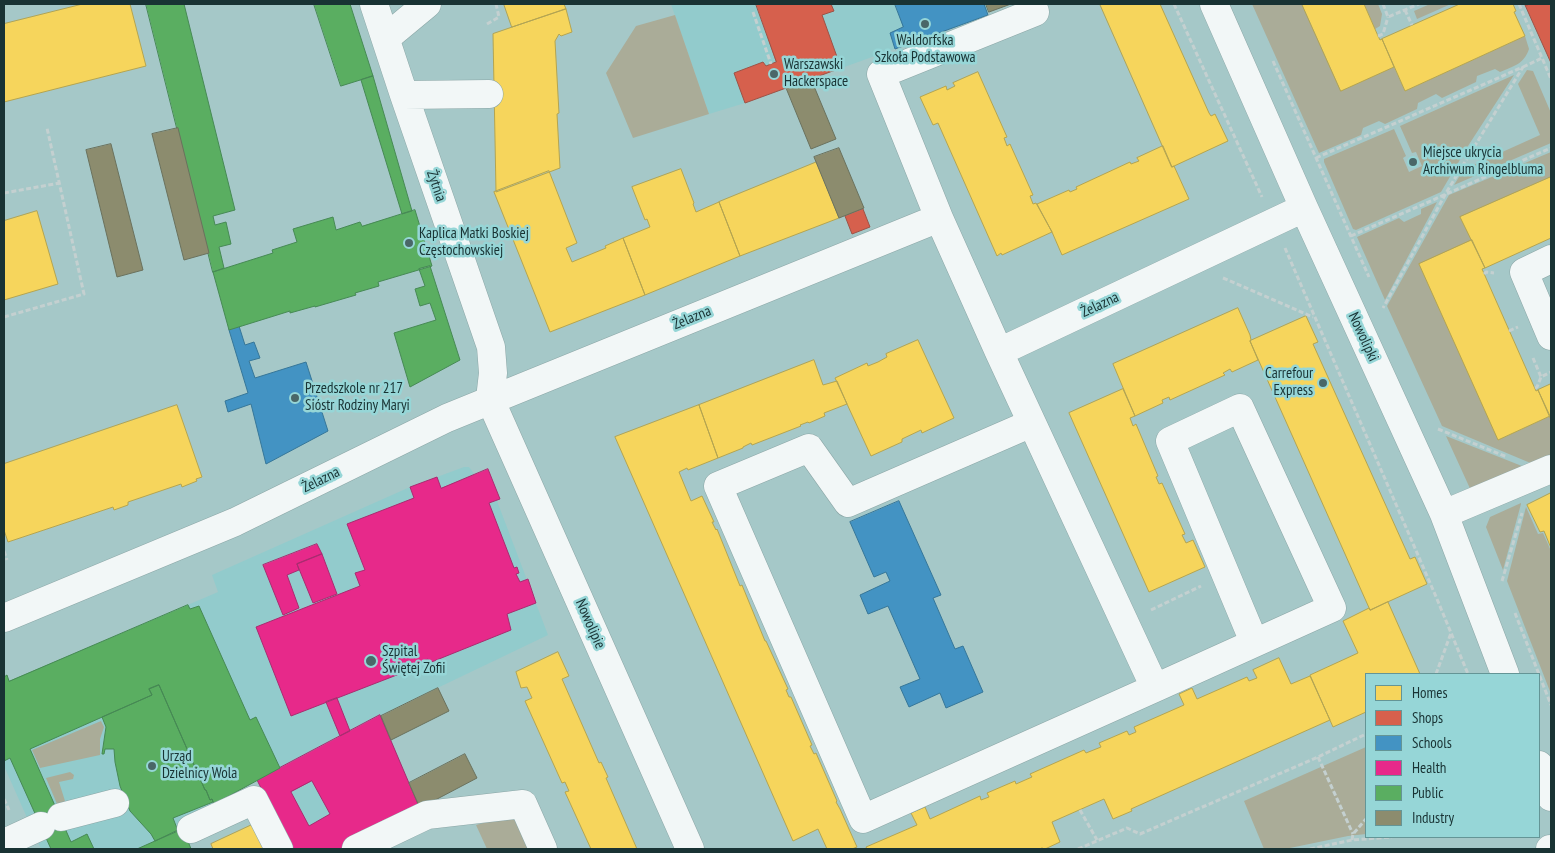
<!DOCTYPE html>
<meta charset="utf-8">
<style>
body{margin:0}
#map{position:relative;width:1555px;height:853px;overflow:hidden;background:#a5c8c8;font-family:"PT Sans Narrow",sans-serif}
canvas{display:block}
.frame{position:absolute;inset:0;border:5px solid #193334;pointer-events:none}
.legend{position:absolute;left:1365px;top:673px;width:175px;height:165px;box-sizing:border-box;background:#96d6d7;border:1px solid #649596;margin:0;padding:6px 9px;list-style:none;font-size:15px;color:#193334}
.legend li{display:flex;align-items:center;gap:10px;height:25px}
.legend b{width:25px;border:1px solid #649596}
</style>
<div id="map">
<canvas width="1555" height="853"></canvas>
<div class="frame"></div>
<ul class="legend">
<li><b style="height:14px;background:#f6d55c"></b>Homes</li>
<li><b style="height:14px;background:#d6604d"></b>Shops</li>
<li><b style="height:14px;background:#4393c3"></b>Schools</li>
<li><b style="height:14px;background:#e7298a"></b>Health</li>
<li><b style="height:14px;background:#5aae61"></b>Public</li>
<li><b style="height:14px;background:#8c8c6e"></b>Industry</li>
</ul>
</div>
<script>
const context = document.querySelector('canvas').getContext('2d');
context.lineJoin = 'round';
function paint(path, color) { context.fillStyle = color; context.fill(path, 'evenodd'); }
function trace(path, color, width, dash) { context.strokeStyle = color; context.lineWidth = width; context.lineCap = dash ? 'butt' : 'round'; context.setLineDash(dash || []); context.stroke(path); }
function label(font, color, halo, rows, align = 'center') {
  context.font = font + ' "PT Sans Narrow",sans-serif'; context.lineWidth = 5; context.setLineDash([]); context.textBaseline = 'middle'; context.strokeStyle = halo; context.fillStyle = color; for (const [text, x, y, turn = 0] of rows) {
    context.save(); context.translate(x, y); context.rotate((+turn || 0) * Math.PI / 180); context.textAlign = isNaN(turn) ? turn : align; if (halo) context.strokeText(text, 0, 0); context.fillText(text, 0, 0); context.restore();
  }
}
paint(new Path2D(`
 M671 4H986L989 12 987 13 988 15 745 103 709 114Z
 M464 467H469L475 475 488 469 500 499 497 501 548 635 381 715 420 809 341 849H292L257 780 181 822 191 849H41L4 766V677L7 675 10 681 218 592 212 575 410 487Z`), '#92cbcc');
paint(new Path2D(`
 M1252 4H1302L1341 90 1394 67 1405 91 1525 36 1529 49C1524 64 1514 66 1500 72L1495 69 1477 76 1476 82 1442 98 1436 94 1418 103 1417 109 1385 124 1379 121 1363 128 1361 135 1319 153Z
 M1364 4H1378L1382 14 1380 26 1375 29Z
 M1430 4H1451L1417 19 1414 11Z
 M675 15 709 114 633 138 606 73 636 26Z
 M1527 70 1533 71 1551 113V143L1454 185 1467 164 1469 167 1540 135 1518 84Z
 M1514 75 1468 146 1441 192 1356 230 1353 229 1324 162V159L1394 129 1406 156 1403 158 1409 172 1422 166 1416 152 1412 153 1400 126Z
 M1551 152V177L1461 217 1472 240 1498 440 1550 416 1551 420V462L1540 467 1442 426 1387 306 1449 195Z
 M1437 202 1385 300 1357 237 1399 218 1404 222 1421 214V209Z
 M1446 436 1532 470 1473 495Z
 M1521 503V504L1503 570 1486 527 1490 517Z
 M1526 507 1538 534 1543 533 1551 551V694L1507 581Z
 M101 721 104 727 100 739V755L40 768 32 750Z
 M1366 747V834L1348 836 1285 849H1264L1244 801Z
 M70 772 74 775 73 779 59 782 65 801 64 804 60 811 46 778Z
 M508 816 524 825 533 849H487L476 825Z`), '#aaac98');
const homes = new Path2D(`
 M83 4H130L146 66 4 102V24Z
 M504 4H564L566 9 512 27Z
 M1100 4H1160L1209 113 1211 116 1215 114 1228 141 1172 167Z
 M1302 4H1364L1378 36 1380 40 1382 39 1394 67 1341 91Z
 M1460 4H1513L1516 11 1514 12 1525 36 1405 91 1382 39Z
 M566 9 572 32 561 36 559 34 555 41 559 113 557 114 560 168 496 192 493 34Z
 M978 72 1007 137 1004 138 1007 146 1010 144 1033 195 1030 196 1033 204 1036 203 1052 232 1002 255 1001 253 997 256 938 123 933 125 920 97 946 86 947 90 955 86 953 83Z
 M1163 146 1172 167 1174 166 1189 199 1062 255 1052 232 1037 204 1069 190 1070 192 1077 189 1076 187 1130 162 1131 164 1139 161 1137 158Z
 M817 162 839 218 740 256 719 202Z
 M681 169 694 203 693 204 696 212 719 202 740 256 645 295 623 238 650 227 647 219 645 220 632 187Z
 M549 171 577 243 566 248 572 262 606 248 605 246 623 238 645 295 550 332 494 192Z
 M1551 177V238L1485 268 1460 217Z
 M37 211 58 284 4 300V221Z
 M1472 240 1485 268 1482 269 1536 391 1538 390 1550 416 1498 440 1419 264Z
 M1238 308 1250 335 1251 340 1250 341 1258 360 1232 372 1230 369 1223 373 1225 375 1170 400 1169 397 1162 400 1163 403 1135 416 1113 364Z
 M1306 316 1318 342 1313 344 1410 559 1415 557 1427 584 1370 610 1250 341Z
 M918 340 954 418 922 433 921 430 902 439V442L871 456 835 378 867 363 868 366 878 362 887 357 886 354Z
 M814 360 823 385 837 381 847 404 824 413 825 416 809 423 808 422 800 425 801 426 752 445 751 443 743 447V448L718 458 699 405Z
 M1551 384V420L1538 390Z
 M1123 389 1135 416 1130 418 1133 426 1136 424 1158 476 1156 477 1159 484 1162 483 1185 534 1182 535 1186 543 1193 540 1205 567 1149 592 1069 413Z
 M177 405 202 477 196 479 197 481 182 487 181 484 128 502V505L114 510 113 507 8 542 4 530V464Z
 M699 405 718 458 688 470 687 468 679 472 691 501 702 496 714 522H712L716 530 717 529 740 586 742 585 765 641H766L788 689 786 690 789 697H791L812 745 810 746 814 754 816 753 837 801 836 802 840 809 857 847 852 849H827L818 829 793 841 615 437Z
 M1551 493V548L1544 531 1540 532 1527 505Z
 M1388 602 1420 674H1366V712L1333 727 1310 675 1358 653 1343 621 1369 608 1370 610Z
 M558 652 569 676 562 679 599 763 601 762 608 777 606 778 637 849H591L565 792 569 791 565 782 562 783 525 701 532 698 527 687 521 688 516 672Z
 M1279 658 1291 684 1310 676 1330 720 1131 809 1132 811 1113 819 1104 799 1052 822 1060 842 1045 849 1042 848 1039 849H867L866 847 917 825 911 813 925 807 930 819 980 796 981 800 989 797 987 793 1015 781 1016 784 1032 777 1030 774 1084 750 1086 753 1101 747 1099 743 1127 731 1129 735 1136 732 1134 727 1184 705 1179 694 1192 688 1197 699 1247 677 1249 681 1257 678 1253 670Z
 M254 824 265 849H213L211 844Z`);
paint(homes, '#f6d55c');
trace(homes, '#b4a450', 1);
const shops = new Path2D(`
 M756 4H831L834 11 822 15 841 68 745 103 734 73 763 62 766 66 776 62Z
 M1526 4H1551V63L1525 5H1527Z
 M863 209 870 227 852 234 845 216Z`);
paint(shops, '#d6604d');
trace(shops, '#9d5246', 1);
const schools = new Path2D(`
 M895 4H984L988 15 895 49 890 33 903 27Z
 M239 326 245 345 254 342 260 358 249 361 255 378 306 362 328 431 266 464 251 404 228 412 225 401 248 393 229 330Z
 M899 501 941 595 933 598 955 649 963 646 983 692 946 708 940 693 909 707 900 687 920 679 888 606 868 614 860 595 890 581 886 572 874 577 850 522Z`);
paint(schools, '#4393c3');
trace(schools, '#367698', 1);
const health = new Path2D(`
 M488 469 500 499 489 503 514 568 517 567 519 573 516 574 520 582 528 579 536 603 507 614 511 630 429 663 428 659 419 663 420 666 291 716 256 627 360 586 355 573 365 570 347 524 414 498 410 487 437 477 441 488Z
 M317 544 322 554 297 564 299 570 287 575 299 608 283 615 263 565Z
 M322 554 337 594 313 603 297 564Z
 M337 698 350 731 340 736 326 702Z
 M380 715 420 809 341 849H292L257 780ZM312 781 330 814 309 826 291 792Z`);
paint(health, '#e7298a');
trace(health, '#a92c70', 1);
const public = new Path2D(`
 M146 4H184L235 210 213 216 215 225 226 222 231 244 219 247 224 268 213 272Z
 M314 4H350L373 76 341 86Z
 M373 76 412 211 402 214 361 80Z
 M415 210 432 266 378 282 379 286 355 293 356 295 315 307V306L290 313V311L229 330 213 272 273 253 272 250 297 242 293 229 333 217 336 230 360 222 362 226Z
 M430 266 460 360 410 387 394 333 436 320 430 303 420 306 415 289 425 286 419 269Z
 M188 605 190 609 199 606 250 720 256 717 280 768 214 804 212 799 210 800 206 790H205L159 685 149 689 152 695 30 749 71 842 87 834 94 849H51L10 758 4 761V677L7 675 9 681Z
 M159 685 205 790H206L210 800 212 799 213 802 173 818 178 831 155 841 151 834 130 811 120 786 115 762 114 749H105L104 754H102L106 727 102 717 152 695 149 689Z
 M183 828 191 849H137L155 841Z`);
paint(public, '#5aae61');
trace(public, '#468954', 1);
const industry = new Path2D(`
 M986 4H1011L989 12Z
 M811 79 836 139 811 149 786 88Z
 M178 128 209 253 184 260 152 134Z
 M111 144 143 270 117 277 86 150Z
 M839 148 864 208 839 218 814 157Z
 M438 688 449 711 391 740 381 716Z
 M465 754 477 778 420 808 409 783Z`);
paint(industry, '#8c8c6e');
trace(industry, '#6a715d', 1);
const minor = new Path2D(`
 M374 4 404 95 491 347 493 373 490 399 690 849
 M1032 4 1035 12 881 74 939 218 999 352 1155 688 1332 608 1240 408 1170 441 1254 642
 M1214 4 1304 208 1444 514 1505 674
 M386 38 427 4
 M404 95 489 94
 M1551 259 1524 272 1551 336
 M999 352 1304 208
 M1032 423 848 503 809 448 718 486 863 819 1155 688
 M1444 514 1551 469
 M4 618 235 522 447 418 939 218
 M1539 765 1551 797
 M61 817 115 803
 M191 829 254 800 279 849
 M4 843 41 826
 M356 849 427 815 523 804 543 849
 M1550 849H1551`);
trace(minor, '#8ba6a6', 29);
trace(new Path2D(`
 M1174 4 1262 197
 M1383 4 1388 17 1419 4
 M1519 4 1551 79
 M1405 10 1412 25
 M753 12 771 64
 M487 24 499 17 496 4
 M1378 36 1383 34 1388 17
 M1273 61 1369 277
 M1523 67 1542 58
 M1316 158 1523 67 1446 193 1383 308
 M4 193 60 183
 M1351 236 1551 148
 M1285 248 1437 599 1468 674
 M1484 274 1486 272 1494 273
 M1223 278 1313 317
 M4 317 84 294 47 128
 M1509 331 1518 327
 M1533 358 1541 377 1551 372
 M1535 388 1537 387 1541 377
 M1438 429 1507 457
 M4 551 7 560
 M1502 581 1522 513
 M1151 610 1201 586
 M1515 613 1551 705
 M1436 674 1451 633
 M1318 757 1353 834
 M4 799 9 810
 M1080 810 1097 840
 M1352 840 1353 834 1366 819
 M1078 849 1127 828 1140 834 1318 757 1366 734
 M1310 849 1352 840 1392 837`), '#c4d0d0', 3, [5, 2.5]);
trace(minor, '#f2f7f7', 28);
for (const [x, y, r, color] of [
 [925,24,5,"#4a6768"],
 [774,74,5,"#4a6768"],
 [1413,162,5,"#4a6768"],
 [409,243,5,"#4a6768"],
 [1323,383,5,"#4a6768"],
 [295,398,5,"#4a6768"],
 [371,661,6,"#4a6768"],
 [152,766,5,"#4a6768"]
]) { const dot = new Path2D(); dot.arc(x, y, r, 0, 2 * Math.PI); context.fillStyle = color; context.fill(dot); trace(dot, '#96d6d7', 2); }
label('15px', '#193334', '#96d6d7', [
 ["Waldorfska",925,41,"center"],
 ["Szkoła Podstawowa",925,58,"center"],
 ["Warszawski",784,65],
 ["Hackerspace",784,82],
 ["Miejsce ukrycia",1423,153],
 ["Archiwum Ringelbluma",1423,170],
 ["Kaplica Matki Boskiej",419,234],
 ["Częstochowskiej",419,251],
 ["Carrefour",1313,374,"right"],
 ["Express",1313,391,"right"],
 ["Przedszkole nr 217",305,389],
 ["Sióstr Rodziny Maryi",305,406],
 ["Szpital",382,652],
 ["Świętej Zofii",382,669],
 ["Urząd",162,757],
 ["Dzielnicy Wola",162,774]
], 'left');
label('15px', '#193334', '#96d6d7', [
 ["Żytnia",436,186,71],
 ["Żelazna",1100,305,-25],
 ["Żelazna",692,318,-22],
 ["Nowolipki",1363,337,65],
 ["Żelazna",321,480,-26],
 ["Nowolipie",590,624,66]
]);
</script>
